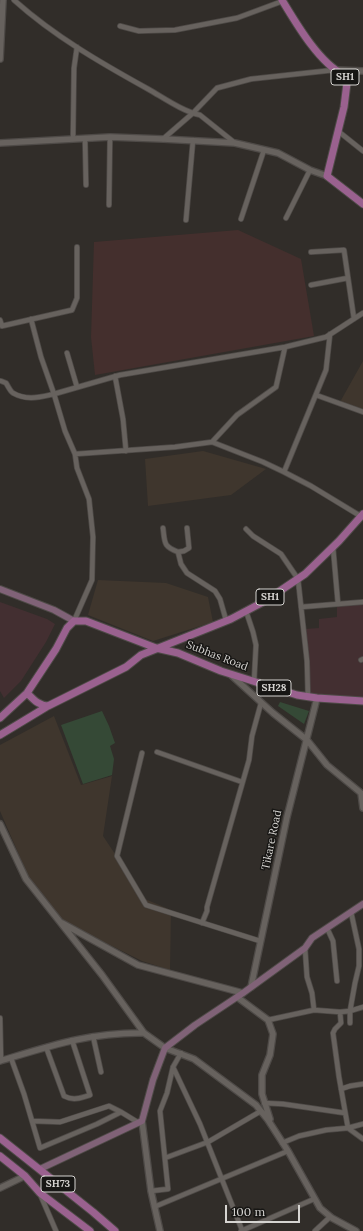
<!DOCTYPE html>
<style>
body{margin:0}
#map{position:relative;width:363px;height:1231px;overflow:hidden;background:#312d29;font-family:Lora,serif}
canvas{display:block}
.scale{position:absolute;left:225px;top:1205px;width:75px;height:18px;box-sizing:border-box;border:2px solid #d6d4d1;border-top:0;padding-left:5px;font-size:12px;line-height:14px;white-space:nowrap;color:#d6d4d1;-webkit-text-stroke:3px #171614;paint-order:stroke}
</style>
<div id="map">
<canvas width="363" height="1231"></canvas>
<div class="scale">100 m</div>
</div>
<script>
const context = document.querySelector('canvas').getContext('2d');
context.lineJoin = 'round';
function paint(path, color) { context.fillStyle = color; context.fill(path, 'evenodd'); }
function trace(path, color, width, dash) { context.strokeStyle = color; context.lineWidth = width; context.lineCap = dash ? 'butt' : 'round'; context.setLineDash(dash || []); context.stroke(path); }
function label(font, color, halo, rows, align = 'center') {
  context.font = font + ' Lora,serif'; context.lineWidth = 3; context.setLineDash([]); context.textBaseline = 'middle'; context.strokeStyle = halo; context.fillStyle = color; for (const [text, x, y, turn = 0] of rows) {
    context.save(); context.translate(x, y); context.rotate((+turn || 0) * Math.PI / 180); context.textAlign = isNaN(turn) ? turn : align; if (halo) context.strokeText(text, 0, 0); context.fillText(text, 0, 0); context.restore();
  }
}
paint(new Path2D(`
 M0 602 47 619 55 624 46 642 21 681 4 698 0 691Z
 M363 602V699L310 694 305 629 319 628V619L337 617V604Z`), '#432f31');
paint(new Path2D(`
 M363 361V410L340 402Z
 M203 451 266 469 231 495 148 506 145 459Z
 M98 580 166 583 208 597 213 622 153 641 88 615Z
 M54 716 81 785 112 776 103 836 145 899 171 910 170 970 142 961 60 920 29 878 0 811V745Z`), '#3f362d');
paint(new Path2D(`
 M238 230 301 259 314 336 95 375 91 337 94 242Z`), '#442f2d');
paint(new Path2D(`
 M280 702 309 711 304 724 278 706Z
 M102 711 109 726 115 743 110 746 114 759 112 775 83 784 61 725Z`), '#354936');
const minor = new Path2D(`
 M14 0C54 36 101 63 148 89 164 98 182 111 200 115L235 143
 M120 26 139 31 175 30 237 18 283 1
 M338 131 363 151
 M85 138 86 185
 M73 139 74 68 77 47
 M163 139 193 113 217 88 251 79 334 70
 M109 205 110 137
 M286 218 310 170
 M241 219 264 150
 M186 220 193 140
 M311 252 344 250 354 319
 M311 285 348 278
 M0 320 2 326 72 310 77 298V247
 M67 353 77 387
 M115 376 123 419 126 451
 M1 381 6 383C8 386 10 391 13 393 27 401 40 397 54 394L41 357 31 319
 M316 395 363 412
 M212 442 237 415 276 387 285 347
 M75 454 175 447 212 442 263 462 284 472 311 486 362 517
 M284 472 326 370 330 334
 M163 528C165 543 163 546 178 552
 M187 528 189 548 184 551 178 552 181 564 187 573 215 591 220 599 226 620
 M246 529 253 536 281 554 298 579 307 661 308 697
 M333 547 338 604
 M301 607 363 602
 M246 611 253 632 256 645 254 682
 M74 621 92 580 93 537 89 499 77 468 75 454 65 431 54 394 120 375 285 347 326 337 363 313
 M361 660 363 659
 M157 752 242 782
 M142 753 117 856 146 905 260 941
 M202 923 207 911V907L249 760 252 736 261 703
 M327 928 333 941 337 981
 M305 948 307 977 312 993 314 1010
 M340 1012 341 1023 335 1029 333 1033 339 1077 348 1128 363 1139
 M0 1018 1 1060
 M268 1020 314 1010 340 1012 350 1011 363 1007
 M350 1023V1011L355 983 359 966V949L351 912
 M93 1036 101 1072
 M46 1047 64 1096C73 1101 81 1098 90 1095L72 1040
 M11 1058 24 1094 40 1148 97 1124 121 1112 139 1123
 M173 1067 200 1124 242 1230
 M341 1089 350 1086 363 1084
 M264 1103 283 1104 345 1113
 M32 1121 60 1122 109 1106 121 1112
 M282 1143 299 1136 326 1130 348 1128 363 1124
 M165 1158 208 1142 261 1111
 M151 1191 168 1189 160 1111 167 1093 173 1067 181 1053
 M40 1194 56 1231
 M154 1207 288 1151
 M241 1231 314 1199
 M315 1231 330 1217`);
const tertiary = new Path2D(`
 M0 59 3 0
 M337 70 363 71
 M0 143 110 137 163 139 235 143 278 153 310 170 327 176
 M231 675 273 713 307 740 327 765 361 793 363 808
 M0 824 26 879 102 975 144 1033 165 1048 194 1059 256 1105 268 1120 288 1151 320 1208 332 1218 356 1231
 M62 923 138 965 243 993
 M251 987 287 817 317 698
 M237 997 268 1020 273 1034 270 1055 262 1075V1094L270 1119
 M0 1061C50 1046 91 1032 144 1033
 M142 1121 151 1191 160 1231
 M0 1188 25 1176`);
const secondary = new Path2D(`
 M0 589 54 610 74 621
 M40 1169 142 1121 153 1080 165 1048 195 1025 243 993 305 948 312 938 363 904`);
const primary = new Path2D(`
 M282 0C296 23 319 63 344 75L347 83 344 107 327 176 363 204
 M27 693C34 700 38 705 48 706
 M0 718 27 693 56 649 67 628 74 621H86L156 648 178 653 221 671 297 695 317 698 363 701
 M0 735 48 706 126 667 141 655 231 619 265 601 305 574 339 541 363 514
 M0 1138 93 1212 115 1231
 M0 1156 25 1176 40 1193 90 1231`);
trace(minor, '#4e4a47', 6);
trace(tertiary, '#4e4a47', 8);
trace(secondary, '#4e4a47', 8);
trace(primary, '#4e4a47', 9);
trace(minor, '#67625e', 4.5);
trace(tertiary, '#67625e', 5.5);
trace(secondary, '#806277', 6);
trace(primary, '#9a618f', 7);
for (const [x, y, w] of [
 [345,77,28],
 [270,597,28],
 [274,688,34],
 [58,1184,34]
]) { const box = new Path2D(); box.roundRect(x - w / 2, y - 8, w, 16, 3); context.fillStyle = '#171614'; context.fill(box); trace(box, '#d6d4d1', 1); }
label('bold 10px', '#d6d4d1', null, [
 ["SH1",345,77],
 ["SH1",270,597],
 ["SH28",274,688],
 ["SH73",58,1184]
]);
label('11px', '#d6d4d1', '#171614', [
 ["Subhas Road",217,656,21],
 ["Tikare Road",272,840,-78]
]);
</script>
